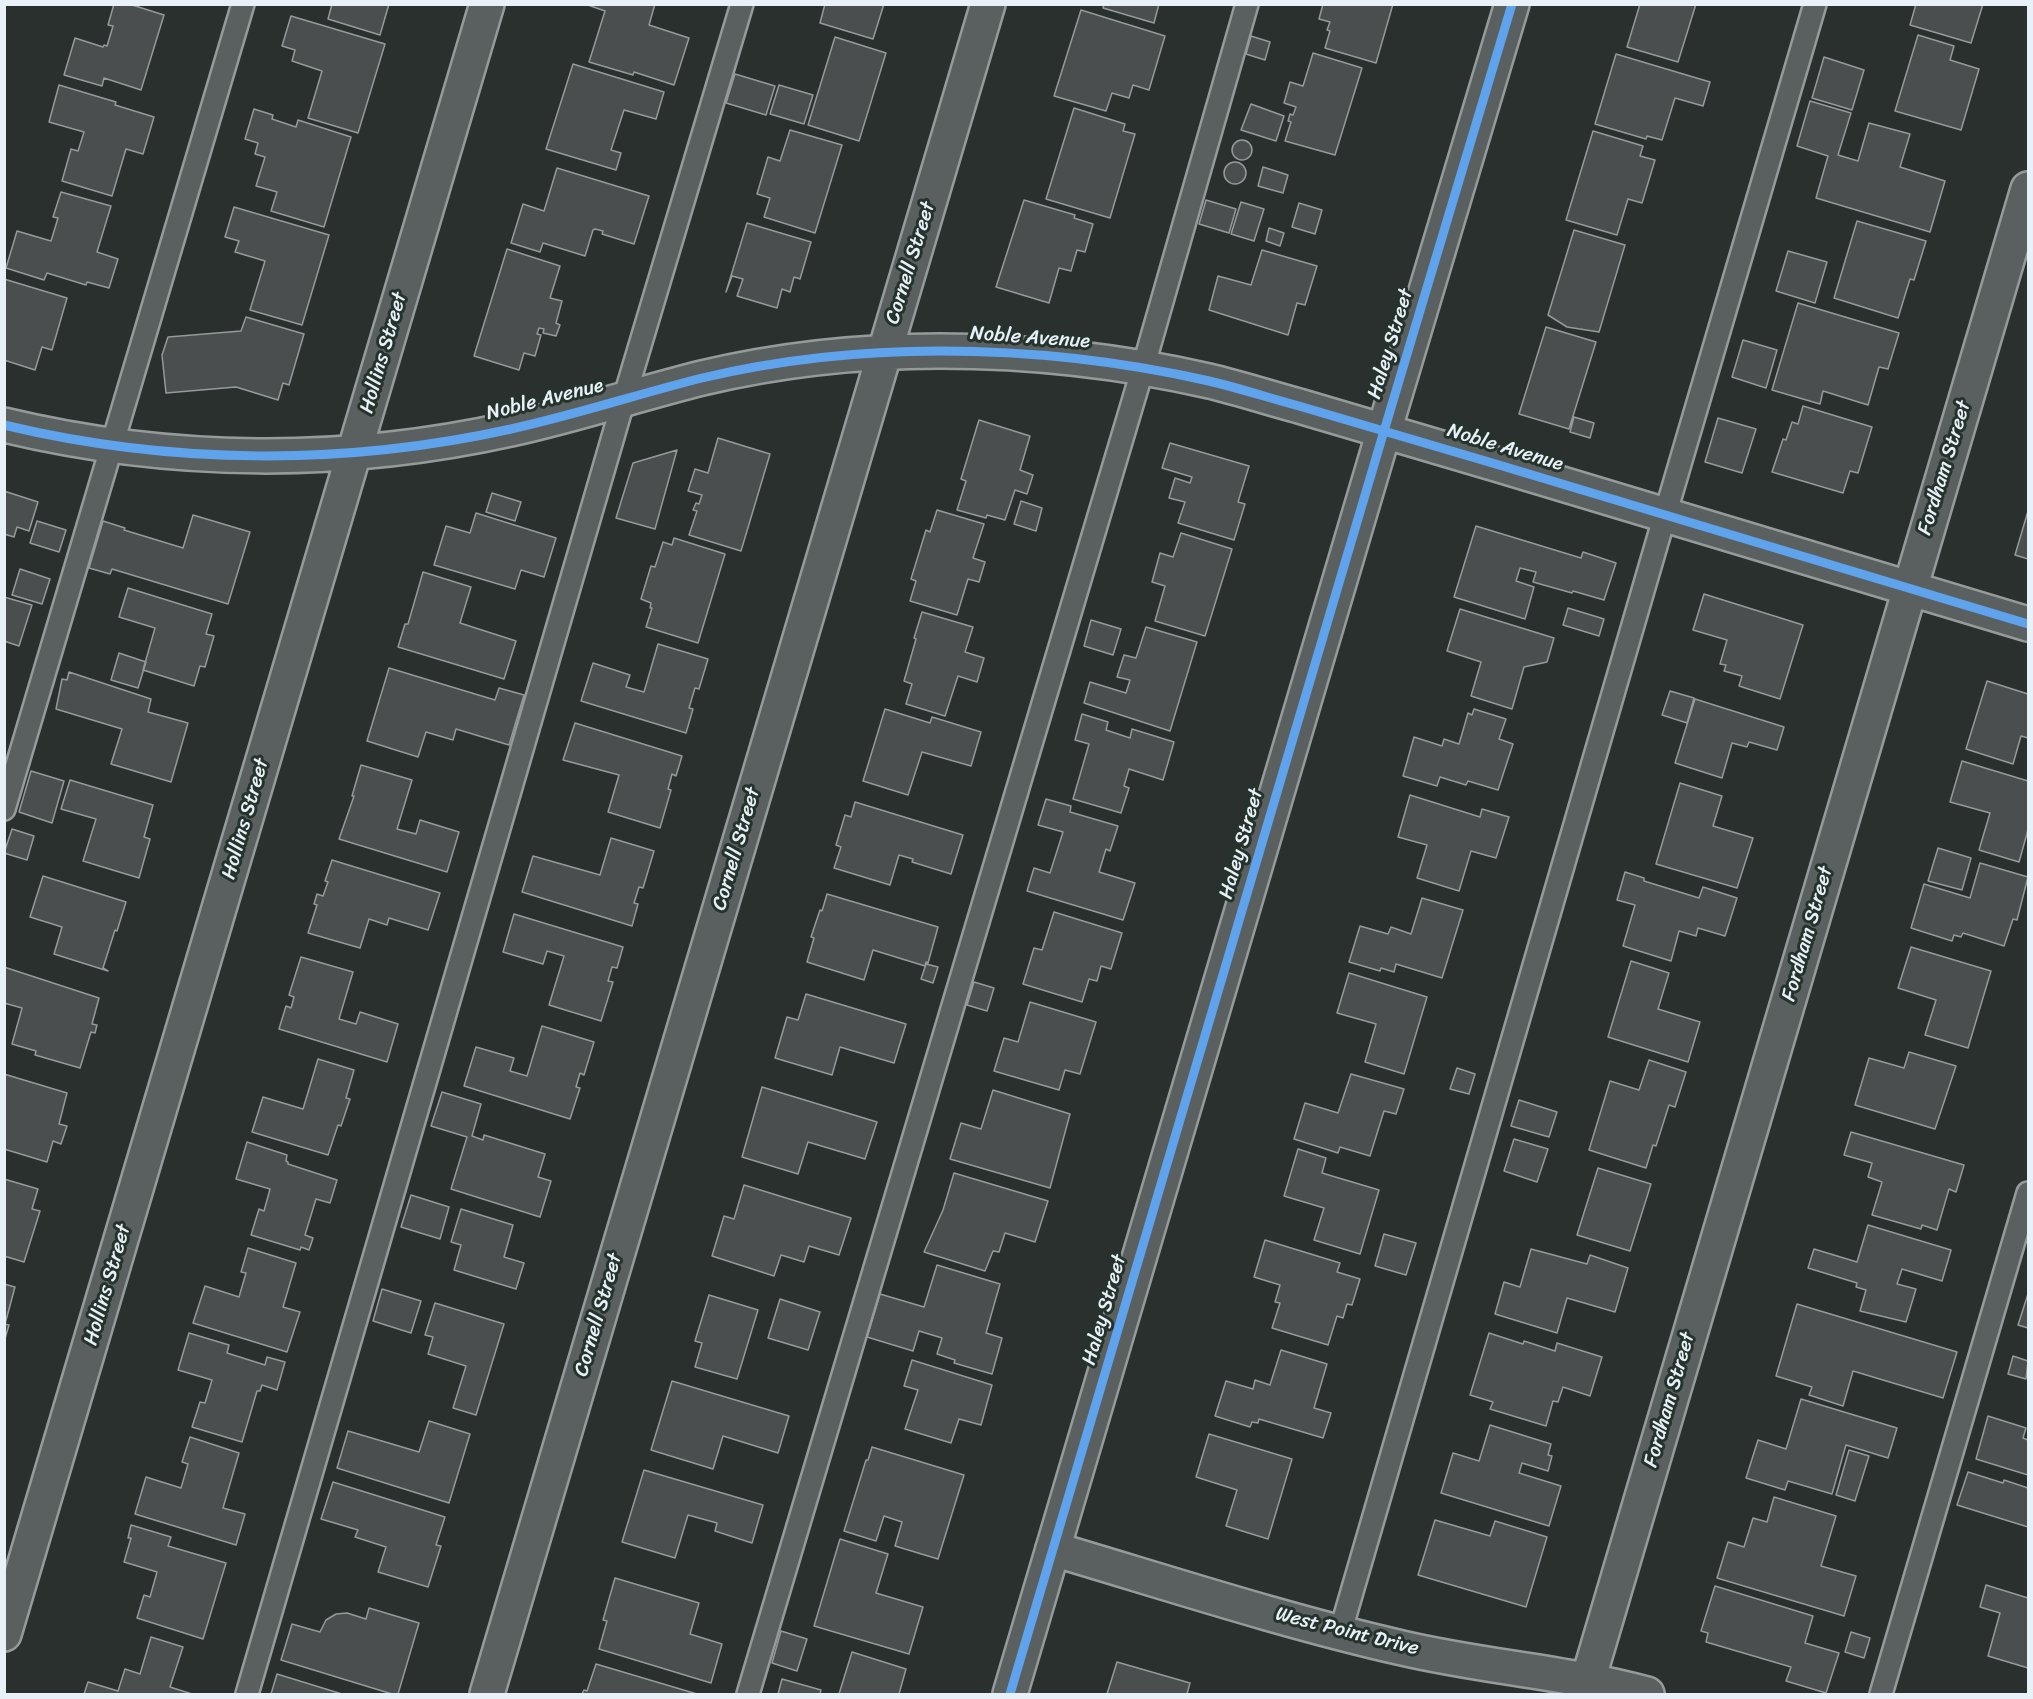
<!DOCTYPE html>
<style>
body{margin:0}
#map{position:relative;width:2033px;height:1699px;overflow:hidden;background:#29302d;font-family:Sriracha,sans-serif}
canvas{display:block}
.frame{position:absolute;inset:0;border:6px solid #e8f1f8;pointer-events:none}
</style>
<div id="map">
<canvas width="2033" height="1699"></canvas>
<div class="frame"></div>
</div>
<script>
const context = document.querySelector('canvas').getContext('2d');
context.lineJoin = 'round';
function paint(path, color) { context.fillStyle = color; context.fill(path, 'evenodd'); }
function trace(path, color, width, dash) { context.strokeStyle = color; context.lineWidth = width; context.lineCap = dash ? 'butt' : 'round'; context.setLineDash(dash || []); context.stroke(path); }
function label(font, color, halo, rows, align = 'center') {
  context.font = font + ' Sriracha,sans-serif'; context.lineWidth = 6; context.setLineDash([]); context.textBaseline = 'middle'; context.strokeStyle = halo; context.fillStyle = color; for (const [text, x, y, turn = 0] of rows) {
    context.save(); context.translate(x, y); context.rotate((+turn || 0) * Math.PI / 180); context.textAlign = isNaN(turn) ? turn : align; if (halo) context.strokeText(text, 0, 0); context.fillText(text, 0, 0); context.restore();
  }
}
const building = new Path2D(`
 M114 4H129L164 15 141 90 104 78 102 86 64 75 75 38 103 47 104 45 107 46 113 26 108 25Z
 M332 4H389L380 35 328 19Z
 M585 4H655L649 25 689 38 674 85 634 72 633 75 589 62 605 11Z
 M825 4H884L873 39 820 23Z
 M1104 4H1159L1154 23 1103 8Z
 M1323 4H1393L1376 63 1325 48 1330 31 1327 30 1330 22 1319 19Z
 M1640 4H1696L1678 62 1627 47Z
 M1916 4H1983L1971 43 1910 25Z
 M1081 10 1165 36 1149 90 1133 85 1129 98 1112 93 1106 111 1054 96Z
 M291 16 385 44 358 133 308 118 322 71 292 61 295 50 282 46Z
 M1918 35 1954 46 1950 60 1979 69 1961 130 1895 111Z
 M1251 36 1270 42 1265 60 1246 54Z
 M835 37 886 53 859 141 808 125Z
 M1313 53 1362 68 1335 155 1285 141 1291 122 1288 121 1290 114 1293 115 1296 107 1284 103 1290 82 1303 86Z
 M1616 54 1710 82 1703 106 1675 98 1662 140 1647 136 1646 139 1595 124Z
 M1824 57 1864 70 1852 110 1812 98Z
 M573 64 664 92 656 119 624 110 611 150 621 153 616 170 546 149Z
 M735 74 775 86 766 115 726 103Z
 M59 85 116 102 115 105 154 117 143 154 126 149 112 196 62 181 71 149 78 151 84 132 49 122Z
 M779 85 813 95 804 124 770 114Z
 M1810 101 1851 113 1838 155 1858 161 1869 123 1910 134 1900 167 1945 181 1930 232 1816 198 1828 156 1797 146Z
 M1251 104 1284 116 1276 141 1241 130Z
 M1074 108 1125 124 1123 131 1135 134 1110 218 1046 199Z
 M254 109 273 115 272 119 296 127 298 120 351 137 324 227 271 211 277 192 256 186 265 157 255 154 258 143 245 139Z
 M790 130 842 145 815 233 764 217 770 198 757 194 768 157 780 161Z
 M1593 131 1643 146 1640 156 1655 160 1642 203 1628 199 1617 235 1566 220Z
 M1232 150a10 10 0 1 1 20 0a10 10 0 1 1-20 0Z
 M1224 173a11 11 0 1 1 22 0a11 11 0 1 1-22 0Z
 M1263 167 1288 175 1283 193 1258 186Z
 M557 168 649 196 634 244 602 234 603 231 595 229 593 230 585 256 543 243 540 252 511 243 523 204 544 211Z
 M61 192 111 206 97 252 118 259 109 288 87 282 86 285 47 273 44 280 6 268 17 231 51 241 58 218 53 217Z
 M1024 200 1075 215 1074 218 1093 224 1085 252 1077 250 1071 271 1059 268 1049 303 996 287Z
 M1206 200 1236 209 1229 233 1199 224Z
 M1241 202 1264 209 1254 241 1231 234Z
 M1299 203 1322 210 1315 234 1292 227Z
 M234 207 329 235 302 325 250 310 265 261 235 252 239 241 225 237Z
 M1857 221 1926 241 1914 280 1910 279 1898 318 1834 298Z
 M747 223 811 242 800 279 794 277 790 292 782 289 777 308 737 296 743 279 732 276 726 292Z
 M1269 228 1284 233 1280 246 1266 241Z
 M1574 230 1625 245 1599 332 1567 327 1548 315Z
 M507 249 560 266 550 298 562 301 556 323 560 325 556 336 543 333 544 329 539 328 537 334 541 335 535 356 524 353 519 370 474 356Z
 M1262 250 1317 266 1305 305 1297 303 1288 335 1209 310 1218 276 1251 285Z
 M1788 251 1827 262 1815 303 1776 291Z
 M4 279 67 298 52 350 42 347 35 370 4 360Z
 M1798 303 1899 333 1888 369 1879 367 1868 405 1823 391 1820 404 1772 390Z
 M246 317 304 334 289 385 283 383 278 400 236 387 166 393 162 355 168 337 241 331Z
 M1546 327 1596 342 1569 429 1519 414Z
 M1743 340 1777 350 1766 388 1732 377Z
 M1803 406 1872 427 1858 473 1850 471 1843 493 1772 472 1783 439 1786 440 1792 422 1798 424Z
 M1574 417 1594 423 1590 438 1570 432Z
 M1718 418 1756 429 1742 473 1705 462Z
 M979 420 1030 436 1020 470 1033 475 1027 494 1015 490 1005 520 987 515 986 518 957 510 966 481 961 479Z
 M718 438 770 454 741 551 689 535 697 511 693 510 696 503 699 504 702 495 688 491 695 469 708 473Z
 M1170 443 1249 466 1238 502 1245 504 1234 540 1178 523 1185 502 1169 498 1175 478 1190 483 1192 477 1162 468Z
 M677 450 655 529 616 518 633 463Z
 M4 491 38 502 29 531 17 527 14 537 4 534Z
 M492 493 521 502 515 521 486 512Z
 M1021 501 1042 508 1036 531 1014 524Z
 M937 510 984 524 973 558 985 562 979 582 968 579 957 615 910 601 916 581 911 579 926 530 930 532Z
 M2028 511V559L2015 555Z
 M476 513 556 538 544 577 521 570 515 589 434 565 446 526 470 533Z
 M193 515 250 532 228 604 112 569 110 574 89 568 103 521 125 528 124 530 183 548Z
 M37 521 66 530 59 552 30 543Z
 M1476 526 1581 558 1583 552 1616 563 1604 600 1573 591 1572 593 1533 582 1536 572 1520 568 1516 581 1534 587 1525 619 1454 597Z
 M1181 533 1232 549 1205 636 1155 621 1165 586 1152 582 1160 553 1173 557Z
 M674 538 725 554 698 643 646 627 652 608H650L651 603 641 599 651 566 655 567 663 542 672 545Z
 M20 569 50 579 42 604 12 595Z
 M423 572 471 587 460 623 516 641 504 679 398 647 405 624H408Z
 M128 588 212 614 206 634 214 636 205 667 200 666 194 686 143 670 155 628 119 617Z
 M1704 594 1803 625 1780 699 1739 686 1742 676 1724 671 1726 665 1720 664 1727 640 1693 630Z
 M4 597 32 605 19 646 4 641Z
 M1568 608 1604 619 1599 636 1563 625Z
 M1460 609 1554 638 1547 662 1524 667 1512 709 1471 696 1481 662 1447 651Z
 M922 612 973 627 965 652 984 658 977 682 958 676 945 716 906 704 912 684 904 681 916 639 914 638Z
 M1091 620 1121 629 1113 655 1084 646Z
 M1146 627 1197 642 1170 731 1084 703 1090 682 1126 693 1130 680 1117 677 1124 655 1136 658Z
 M658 644 708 659 699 689 695 688 689 708 693 709 686 733 581 701 593 663 630 675 626 687 644 692Z
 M119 653 146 662 138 688 111 680Z
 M389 668 495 700 499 688 524 695 509 745 456 729 453 740 426 732 418 757 367 741Z
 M69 672 151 699 148 712 188 723 171 782 111 764 122 729 56 709 62 679 67 680Z
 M1987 681 2028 694V738L2021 736 2013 764 1966 749Z
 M1670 691 1694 698 1687 723 1662 715Z
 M1695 699 1784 727 1777 750 1749 742 1747 747 1732 743 1722 778 1675 763Z
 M885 709 930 723 932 717 981 732 971 766 922 752 908 795 863 781Z
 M1474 709 1506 719 1499 739 1513 744 1498 790 1468 781 1466 785 1440 777 1437 786 1403 776 1414 737 1442 746 1444 739 1459 744 1468 713 1472 715Z
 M1082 714 1108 722 1106 730 1130 738 1132 729 1174 742 1163 780 1129 769 1124 786 1129 788 1121 813 1073 799 1089 744 1075 740Z
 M575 723 682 756 676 776 672 774 668 789 671 790 660 828 608 812 619 775 563 760Z
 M1962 761 2028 781V830L2019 862 1979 850 1990 813 1950 802Z
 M361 765 412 780 397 829 416 834 420 820 459 832 447 872 339 839 354 796H352Z
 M31 771 64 781 52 823 19 812Z
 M70 780 153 805 144 837 150 839 139 878 83 861 96 819 61 809Z
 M1680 783 1722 796 1713 826 1753 838 1737 888 1656 864Z
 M1410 795 1480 817 1482 809 1509 817 1496 858 1471 851 1459 891 1417 878 1427 845 1398 837Z
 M1046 799 1071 806 1070 812 1118 826 1110 851 1106 849 1099 872 1135 883 1123 920 1027 891 1034 868 1050 873 1063 832 1038 825Z
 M855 802 963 835 951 874 912 862 913 859 899 855 890 885 834 868 841 847 836 845 845 815 851 817Z
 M12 829 34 836 27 860 4 853Z
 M611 838 654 851 643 888 639 887 634 903 638 904 632 926 522 892 533 856 600 875Z
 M1938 848 1971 858 1962 890 1928 881Z
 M332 860 440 893 428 930 389 918 387 925 369 919 360 948 308 933 317 905 314 904 317 894 323 896 328 882 325 881Z
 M1980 863 2028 877 2017 920 2013 919 2004 946 1963 933 1961 937 1954 935 1952 941 1911 928 1924 884 1970 898Z
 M1625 872 1644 878V881L1699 898 1703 887 1737 898 1725 936 1698 928 1696 936 1679 931 1671 961 1623 946 1635 905 1617 900Z
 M43 876 126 902 117 931 115 930 103 968 108 971 54 954 62 927 30 917Z
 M827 894 938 927 928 963 926 962 925 966 873 950 864 980 807 962 814 938 811 937 820 910 822 911Z
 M1422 898 1463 910 1442 978 1396 964 1394 972 1381 968 1380 971 1349 962 1360 926 1388 934 1391 927 1411 934Z
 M1054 912 1122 933 1111 969 1101 966 1097 981 1089 979 1082 1002 1023 984 1034 948 1042 950Z
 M514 914 623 947 617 968 612 967 608 981 613 982 601 1021 549 1005 564 956 547 951 543 964 503 952Z
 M1911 947 1991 971 1968 1048 1925 1035 1936 1000 1898 988Z
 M301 957 353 972 339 1019 356 1024 360 1012 398 1024 387 1062 279 1029 286 1006 291 1008 294 997 289 995Z
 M1631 961 1669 973 1658 1009 1700 1022 1688 1062 1608 1037Z
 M926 964 938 967 933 983 921 979Z
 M4 967 99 998 92 1024 97 1025 95 1033 91 1032 80 1068 35 1055 36 1051 12 1044 22 1008 4 1003Z
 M1349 973 1427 997 1404 1074 1365 1062 1376 1024 1337 1013Z
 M974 982 994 988 987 1011 967 1005Z
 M806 994 906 1024 894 1063 840 1047 832 1075 775 1058 787 1017 798 1020Z
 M1030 1002 1096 1022 1080 1074 1065 1070 1059 1090 994 1071 1004 1038 1018 1042Z
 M542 1026 594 1042 584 1075 580 1073 576 1087 580 1088 570 1119 464 1086 476 1047 514 1058 510 1071 527 1076Z
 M1909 1052 1956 1066 1935 1129 1855 1105 1869 1058 1904 1068Z
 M318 1059 354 1070 346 1098 350 1099 341 1126 338 1125 328 1155 252 1132 263 1097 303 1109Z
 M1649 1060 1686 1072 1675 1107 1669 1105 1656 1146 1653 1145 1646 1168 1589 1150 1610 1081 1639 1090Z
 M1457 1068 1475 1074 1469 1094 1450 1089Z
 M4 1074 67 1093 59 1124 67 1126 61 1144 53 1141 47 1162 4 1149Z
 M1351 1074 1404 1089 1396 1114 1384 1111 1370 1156 1340 1147 1338 1153 1294 1139 1305 1103 1338 1113Z
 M762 1087 877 1122 865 1159 808 1142 798 1174 742 1157Z
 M993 1090 1070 1114 1050 1188 950 1159 961 1123 981 1129Z
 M442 1092 481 1104 472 1136 483 1140 484 1135 545 1154 538 1177 551 1181 540 1217 451 1189 467 1137 431 1126Z
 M1519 1100 1557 1112 1549 1137 1511 1126Z
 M1851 1132 1964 1165 1956 1192 1949 1189 1937 1230 1922 1225 1921 1229 1872 1215 1882 1182 1868 1177 1872 1163 1844 1155Z
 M1514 1139 1548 1149 1537 1182 1504 1171Z
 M247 1142 287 1155 286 1161 288 1162V1164L337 1180 330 1203 316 1199 305 1235 313 1238 309 1250 301 1247 300 1250 251 1235 259 1209 264 1211 270 1189 236 1179Z
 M1298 1149 1326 1158 1322 1173 1379 1190 1360 1254 1314 1240 1324 1208 1284 1196Z
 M1598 1168 1651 1184 1630 1251 1577 1235Z
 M954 1173 1048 1201 1035 1242 1005 1233 999 1252 993 1251 985 1271 924 1252 943 1210Z
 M4 1179 38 1189 32 1209 40 1211 24 1262 4 1256Z
 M744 1185 851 1218 839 1255 809 1246 804 1262 781 1255 774 1276 712 1256 724 1216 734 1219Z
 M411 1195 449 1207 440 1239 401 1227Z
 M461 1209 513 1225 504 1257 524 1263 516 1289 454 1270 461 1245 451 1242Z
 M1868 1225 1951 1250 1942 1281 1902 1269 1897 1284 1916 1289 1906 1322 1860 1311 1866 1290 1856 1287 1857 1283 1808 1268 1814 1249 1857 1262Z
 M1384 1234 1416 1243 1406 1275 1375 1266Z
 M1265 1240 1340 1263 1337 1272 1360 1279 1352 1305 1347 1304 1343 1318 1337 1316 1328 1345 1272 1328 1280 1303 1275 1302 1280 1285 1254 1277Z
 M248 1248 296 1263 283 1307 300 1312 287 1352 193 1323 205 1286 239 1297 246 1273 241 1272Z
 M1531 1249 1587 1264 1590 1255 1628 1268 1615 1312 1567 1298 1557 1333 1495 1314 1504 1282 1520 1287Z
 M937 1265 1000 1284 986 1333 1002 1338 992 1374 954 1363 955 1360 937 1354 942 1338 919 1331 913 1351 867 1337 880 1294 924 1307Z
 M4 1284 15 1287 5 1324 9 1325 4 1342Z
 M382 1289 421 1301 411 1333 373 1321Z
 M2028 1294V1328L2018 1325Z
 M709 1295 758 1310 737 1379 695 1367 702 1343 695 1341Z
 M780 1299 820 1312 808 1350 768 1338Z
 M435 1303 504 1324 476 1415 453 1408 466 1366 428 1354 433 1337 425 1335Z
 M1797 1304 1957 1352 1943 1398 1853 1371 1843 1406 1809 1395 1812 1387 1776 1376Z
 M189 1333 229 1345 227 1353 265 1365 267 1357 285 1362 277 1390 262 1385 260 1391H257L242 1442 192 1427 200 1402 205 1403 212 1380 178 1370Z
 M1489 1333 1523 1344 1524 1341 1555 1351 1557 1343 1602 1357 1590 1396 1563 1387 1558 1402 1553 1401 1546 1426 1490 1409 1493 1402 1470 1395Z
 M1281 1350 1327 1364 1314 1408 1331 1413 1323 1438 1259 1419 1258 1423 1252 1422 1250 1427 1215 1416 1226 1381 1253 1389 1255 1380 1270 1385Z
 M2013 1356 2028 1361 2026 1379 2008 1374Z
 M912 1360 992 1385 981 1425 959 1419 951 1443 905 1429 918 1390 904 1386Z
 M672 1381 789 1416 778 1453 723 1436 713 1469 651 1450Z
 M1801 1399 1897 1428 1888 1458 1846 1445 1832 1494 1788 1481 1785 1490 1746 1478 1758 1440 1786 1449Z
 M1988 1416 2026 1428 2023 1438 2028 1440V1475L1976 1459Z
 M429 1421 470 1434 449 1503 337 1468 348 1431 419 1452Z
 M1490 1425 1551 1444 1548 1455 1552 1456 1548 1471 1522 1463 1519 1473 1561 1486 1549 1526 1441 1493 1453 1453 1479 1461Z
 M1209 1434 1292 1459 1268 1539 1226 1526 1237 1490 1196 1477Z
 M190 1437 239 1453 223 1508 245 1514 236 1545 135 1514 146 1477 181 1488 188 1464 182 1462Z
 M872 1447 964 1475 938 1559 895 1546 902 1522 884 1516 876 1541 844 1531 866 1460H868Z
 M1849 1450 1869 1456 1855 1501 1836 1495Z
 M644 1470 763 1505 752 1543 715 1531 717 1523 688 1515 675 1558 622 1542Z
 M1968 1472 2003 1483 2004 1480 2028 1488V1527L1957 1505Z
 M333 1482 445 1517 436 1545 441 1546 428 1587 378 1572 386 1547 355 1537 358 1530 321 1519Z
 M1774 1497 1836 1516 1821 1566 1856 1576 1844 1616 1717 1578 1728 1542 1744 1547 1753 1518 1767 1522Z
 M1435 1520 1490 1536 1495 1521 1547 1537 1526 1607 1418 1575Z
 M131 1525 171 1537 168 1546 226 1563 203 1639 137 1618 144 1595 150 1597 157 1572 124 1562 131 1538H128Z
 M840 1539 888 1554 876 1593 923 1607 909 1654 814 1626Z
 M615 1578 699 1603 690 1634 722 1644 711 1683 599 1649 607 1621 603 1620Z
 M1986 1585 2028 1598V1668L1988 1656 2000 1613 1980 1607Z
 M1715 1586 1813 1616 1805 1643 1839 1653 1826 1693 1786 1681 1791 1667 1706 1642 1708 1633 1701 1631Z
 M369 1608 419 1623 398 1694H392L281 1660 292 1624 320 1632 326 1620 336 1614 347 1613 366 1619Z
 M781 1631 807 1639 797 1671 772 1663Z
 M1851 1632 1870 1638 1864 1658 1845 1652Z
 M151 1637 183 1647 170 1687 192 1694H84L88 1682 118 1691 125 1669 140 1674Z
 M852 1652 906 1669 899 1694H839Z
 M1117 1662 1190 1683 1187 1694H1107Z
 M596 1664 697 1694H582L584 1690 587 1691Z
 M277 1674 342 1694H271Z
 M782 1679 821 1690 820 1694H778Z`);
paint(building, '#4a4e4f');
trace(building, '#959a9a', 1.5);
const lane = new Path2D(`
 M4 809 243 4
 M1340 1633 1665 515 1815 4
 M247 1694 624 399 742 4
 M748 1694 1143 368 1247 4
 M1881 1694 2028 1193`);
const street = new Path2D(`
 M4 425C171 465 344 466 511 429 575 415 638 394 702 378 778 360 862 351 940 351 1031 351 1121 361 1209 381 1239 388 1269 398 1299 406 1366 426 1433 445 1499 465 1676 518 1852 571 2028 624
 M1053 1549C1168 1583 1284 1621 1402 1648 1483 1667 1566 1672 1647 1694
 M4 1634 487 4
 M1588 1680 2028 189
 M487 1694 988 4`);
const secondary = new Path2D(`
 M1010 1694 1384 431 1512 4`);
trace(lane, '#959a9a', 26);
trace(street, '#959a9a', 38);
trace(secondary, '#959a9a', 38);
trace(lane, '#5a6060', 21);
trace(street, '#5a6060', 33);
trace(secondary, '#5a6060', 33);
trace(new Path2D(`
 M4 425C171 465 344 466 511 429 575 415 638 394 702 378 778 360 862 351 940 351 1031 351 1121 361 1209 381 1239 388 1269 398 1299 406 1366 426 1433 445 1499 465 1676 518 1852 571 2028 624
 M1010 1694 1384 431 1512 4`), '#60a3ed', 9);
label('20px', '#e8f1f8', '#26332d', [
 ["Cornell Street",911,263,-73],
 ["Noble Avenue",1030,338,4],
 ["Haley Street",1391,344,-73],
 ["Hollins Street",384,353,-74],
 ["Noble Avenue",545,400,-14],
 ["Noble Avenue",1505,448,17],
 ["Fordham Street",1945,468,-73],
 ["Hollins Street",246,819,-74],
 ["Haley Street",1242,844,-74],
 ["Cornell Street",737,849,-74],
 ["Fordham Street",1808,934,-74],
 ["Hollins Street",108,1285,-74],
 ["Haley Street",1105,1310,-74],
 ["Cornell Street",599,1315,-74],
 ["Fordham Street",1670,1400,-74],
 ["West Point Drive",1347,1632,14]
]);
</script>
